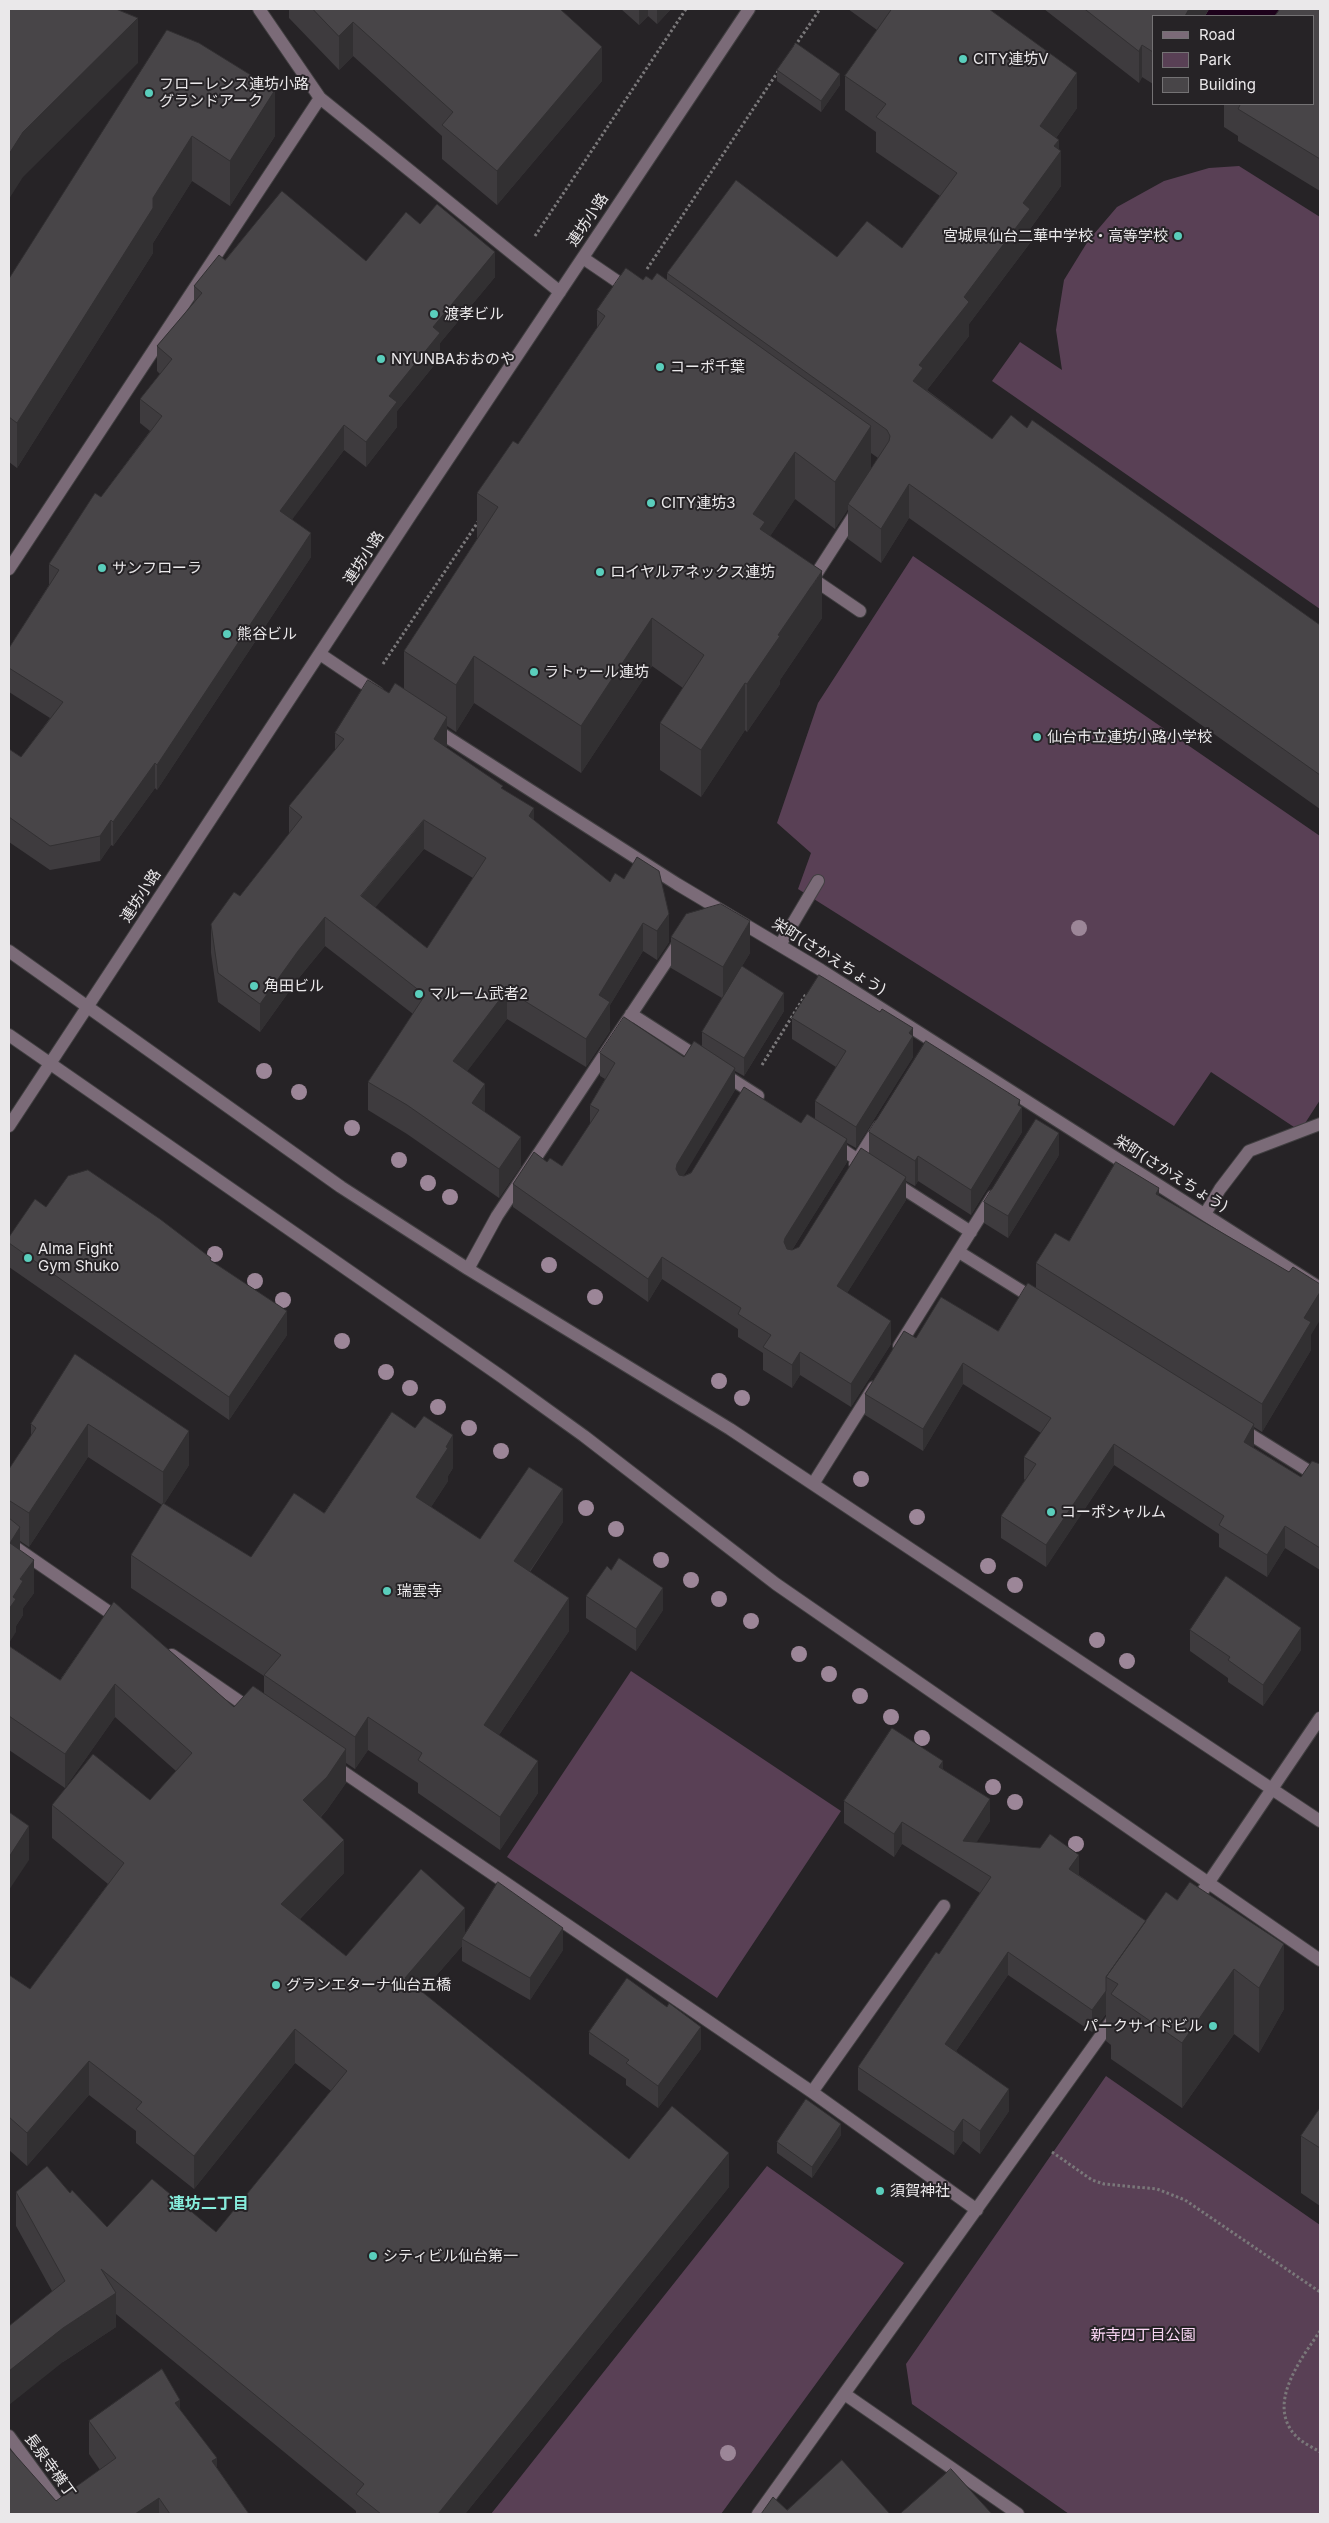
<!DOCTYPE html>
<meta charset="utf-8">
<style>
body{margin:0}
#map{position:relative;width:1329px;height:2523px;overflow:hidden;background:#262326;font-family:Inter,sans-serif}
canvas{display:block}
.frame{position:absolute;inset:0;border:10px solid #eae8ea;pointer-events:none}
.legend{position:absolute;left:1152px;top:15px;width:162px;height:90px;box-sizing:border-box;background:#262326;border:1px solid #747274;margin:0;padding:6px 9px;list-style:none;font-size:15px;color:#eae8ea}
.legend li{display:flex;align-items:center;gap:10px;height:25px}
.legend b{width:25px;border:1px solid #747274}
</style>
<div id="map">
<canvas width="1329" height="2523"></canvas>
<div class="frame"></div>
<ul class="legend">
<li><b style="height:6px;background:#7b6b78"></b>Road</li>
<li><b style="height:14px;background:#594055"></b>Park</li>
<li><b style="height:14px;background:#484548"></b>Building</li>
</ul>
</div>
<script>
const context = document.querySelector('canvas').getContext('2d');
context.lineJoin = 'round';
function paint(path, color) { context.fillStyle = color; context.fill(path, 'evenodd'); }
function trace(path, color, width, dash) { context.strokeStyle = color; context.lineWidth = width; context.lineCap = dash ? 'butt' : 'round'; context.setLineDash(dash || []); context.stroke(path); }
function label(font, color, halo, rows, align = 'center') {
  context.font = font + ' Inter,"Noto Sans JP",sans-serif'; context.lineWidth = 4; context.setLineDash([]); context.textBaseline = 'middle'; context.strokeStyle = halo; context.fillStyle = color; for (const [text, x, y, turn = 0] of rows) {
    context.save(); context.translate(x, y); context.rotate((+turn || 0) * Math.PI / 180); context.textAlign = isNaN(turn) ? turn : align; if (halo) context.strokeText(text, 0, 0); context.fillText(text, 0, 0); context.restore();
  }
}
paint(new Path2D(`
 M1239 166 1320 217V609L992 381 1020 342 1062 370 1056 330 1064 280 1088 241 1117 207 1164 181 1209 168Z
 M913 556 1320 836V1100L1300 1131 1211 1072 1174 1126 798 889 811 853 777 823 818 703Z
 M631 1671 841 1811 717 1998 507 1857Z
 M1106 2076 1320 2225V2514H1069L912 2404 906 2364Z
 M767 2166 904 2263 721 2514H491Z`), '#594055');
const water = new Path2D(`
 M1209 9H1300L1296 16H1205Z`);
paint(water, '#1d021b');
trace(water, '#5a4759', 1);
const minor = new Path2D(`
 M259 9 320 98 560 292
 M583 258 630 290
 M858 509 813 579 860 611
 M9 569 320 98
 M320 654 378 693
 M433 728 677 884 821 970 1320 1288
 M780 945 818 881
 M9 951 341 1187 468 1269 730 1429 1320 1821
 M631 1014 701 1059
 M9 1035 502 1377 584 1436 776 1584 1320 1960
 M722 1073 758 1096
 M9 1126 412 513 749 9
 M834 1144 867 1166
 M855 1164 879 1126
 M893 1182 971 1232
 M1205 1214 1220 1189 1249 1151 1320 1124
 M959 1252 1036 1300
 M468 1269 497 1216 680 941
 M899 1346 993 1196
 M1240 1428 1320 1478
 M813 1484 874 1387
 M9 1543 122 1621
 M172 1655 252 1710
 M333 1765 812 2092 977 2210
 M1194 1904 1320 1718
 M812 2092 944 1906
 M846 2395 1018 2514
 M9 2436 66 2514
 M758 2514 1115 2016`);
trace(minor, '#413f41', 14);
trace(new Path2D(`
 M795 46 820 9
 M535 236 686 9
 M647 269 779 70
 M383 664 480 519
 M762 1065 806 994
 M1052 2152 1092 2180 1104 2184 1157 2189 1185 2200 1320 2292
 M1320 2331C1302 2358 1266 2403 1295 2435 1301 2442 1312 2447 1320 2452`), '#7a787a', 3, [2.5, 2.5]);
trace(minor, '#7b6b78', 12);
context.fillStyle = '#9c8698';
for (const [x, y] of [
 [1079,928],
 [264,1071],
 [299,1092],
 [352,1128],
 [399,1160],
 [428,1183],
 [450,1197],
 [215,1254],
 [549,1265],
 [255,1281],
 [595,1297],
 [283,1300],
 [342,1341],
 [386,1372],
 [719,1381],
 [410,1388],
 [742,1398],
 [438,1407],
 [469,1428],
 [501,1451],
 [861,1479],
 [586,1508],
 [917,1517],
 [616,1529],
 [661,1560],
 [988,1566],
 [691,1580],
 [1015,1585],
 [719,1599],
 [751,1621],
 [1097,1640],
 [799,1654],
 [1127,1661],
 [829,1674],
 [860,1696],
 [891,1717],
 [922,1738],
 [993,1787],
 [1015,1802],
 [1076,1844],
 [728,2453]
]) { context.beginPath(); context.arc(x, y, 8, 0, 2 * Math.PI); context.fill(); }
paint(new Path2D(`
 M289 9H560L602 81 497 205 442 159V136L353 56 339 70 289 18Z
 M621 9H671L657 24 648 16 639 25Z
 M848 9H989L1077 108 1056 138 1059 150 1061 186 1030 229V243L969 324V336L927 390 992 439 1027 428 1320 625V809L909 518 881 563 848 539V509L835 529 795 499 770 536 822 618 780 680V684L747 732 745 730 701 797 660 770V723L683 688 652 666 581 773 474 703 456 732 447 726V746L446 748 503 789 534 820 669 942 657 960 643 951 610 1005V1031L586 1067 507 1019 467 1071 485 1113 521 1166 499 1198 407 1134 368 1110V1082L413 1014 325 946 298 979 260 1032 218 1002 211 953V924L240 896 289 834V806L335 751V733L389 693 404 689V651L477 539V493L518 444 597 329V310L643 280H667V273L837 257 902 248 940 196 876 152V132L845 110V76L877 30ZM871 453 878 458 871 469ZM424 849 473 878 427 948 375 907Z
 M1044 9H1209L1153 16V84L1142 77 1139 83Z
 M1320 9V191L1238 141V136L1224 127V104H1313Z
 M167 30 275 136 230 206 192 181 153 243V253L17 468 9 462V279Z
 M777 70 840 85 821 112 777 81Z
 M420 224 495 277 440 343V358L397 411V427L366 467 344 450 292 519 311 557 157 790 155 788 113 846 111 845 100 861 50 870 9 842V749L21 757 50 718 9 692V648L49 585V564L101 497 150 431 140 423V399L160 374 157 371V346L194 303V286L225 260 366 261Z
 M671 937 750 953 742 966 784 1011 744 1076 735 1071V1090L683 1176 801 1123 815 1119V1101L836 1067 792 1039V1018L880 1012 913 1028V1057L856 1148 847 1143V1162L792 1250 799 1247 869 1154V1132L1020 1106 1022 1132 971 1215 918 1181 915 1186 906 1181V1200L847 1293 891 1344 851 1407 800 1375 792 1388 763 1370V1353L738 1337V1329L662 1279 648 1302 513 1207V1184L547 1162 562 1166 590 1125V1105L605 1079 600 1076V1053L684 1057 702 1047V1032L722 998 671 968Z
 M1059 1155 1008 1238 984 1223V1202Z
 M1159 1196 1311 1335V1350L1262 1432 1254 1427V1446L1253 1447 1301 1477 1320 1464V1447V1570L1285 1548 1267 1577 1219 1547V1534L1114 1465 1046 1567 1001 1538V1516L1025 1480 1024 1479V1457L1041 1433 963 1384 923 1451 865 1415V1394L916 1338 998 1331 1036 1288V1263L1069 1241Z
 M46 1207 211 1261 287 1335 229 1420 9 1267V1237Z
 M75 1354 189 1465 164 1504 251 1557 324 1513 453 1468 448 1476V1481L431 1507 480 1539 563 1522 530 1572 569 1631 499 1735 538 1793 500 1850 418 1793V1783L368 1750 355 1769 346 1763V1783L327 1810 321 1817 344 1873 300 1919 346 1956 465 1934 563 1950 530 2000 462 1961V1946L422 1992 629 2159 729 2187 465 2514H356V2511L116 2314V2327L63 2362 52 2291 16 2226V2192L70 2193 107 2227 216 2232 331 2091 295 2063 194 2189 136 2143V2131L89 2095 27 2166 9 2150V1975L30 1989 108 1884 52 1838V1805L150 1800 176 1771 115 1717 65 1788 9 1750V1646L60 1680 114 1602 234 1707 264 1693V1676L131 1588V1555L162 1505 88 1457 29 1547 20 1541V1551L34 1593 23 1608V1615L16 1626V1632L9 1502 31 1436V1424Z
 M586 1596 663 1610 636 1651 586 1618Z
 M1190 1630 1301 1650 1263 1706 1228 1682V1678L1190 1651Z
 M943 1769 990 1821 976 1842 1079 1875 1146 1921 1166 1892 1284 2009 1259 2053 1234 2034 1182 2108 1111 2059V2045L1106 2041V2014L1092 2032 1008 1975 956 2051 1009 2111 980 2154 963 2141 954 2155 858 2090V2067L939 1954 980 1893 902 1844 894 1857 844 1823V1801Z
 M589 2032 701 2049 658 2108 626 2085V2079L589 2054Z
 M1320 2108V2206L1301 2193V2136Z
 M841 2135 812 2178 777 2153V2142Z
 M180 2410 217 2468 249 2514H9L56 2501 100 2470 89 2454V2421Z`), '#3e3b3e');
paint(new Path2D(`
 M639 9H648V16L639 25Z
 M657 9H671L657 24Z
 M1189 9H1209L1205 16H1185Z
 M138 18V63L23 177 9 199V154L23 132Z
 M353 22V56L339 70V36Z
 M1142 45V77L1139 83V51Z
 M602 47V81L497 205V171Z
 M1077 73V108L1040 161V126Z
 M840 74V85L821 112V101Z
 M275 90V136L230 206V161Z
 M192 136V181L153 243V253L17 468V423L153 198Z
 M1059 140V154L1061 151V186L1030 229V243L969 324V336L923 395 913 381 919 365 964 297 1023 203 1054 146Z
 M495 252V277L440 343V358L397 411V427L366 467V442L389 396 433 327Z
 M344 425V450L280 536V511Z
 M871 426V473L848 504V509L835 529V482Z
 M795 452V499L765 544 753 514Z
 M909 484V518L881 563V529Z
 M311 533V557L157 790V765Z
 M822 571V618L780 680V684L747 732V684L778 635Z
 M652 618V666L581 773V726Z
 M474 656V703L456 732V685Z
 M745 683V730L701 797V750Z
 M447 717V746L434 768V739Z
 M155 763V788L113 846V822Z
 M534 808V837L529 816Z
 M111 820V845L100 861V836Z
 M424 820V849L361 925V896Z
 M669 914V942L657 960V931Z
 M325 917V946L298 979 260 1032V1004L298 951Z
 M750 921V953L723 998V967Z
 M643 923V951L610 1005V1031L586 1067V1039L599 995Z
 M507 990V1019L453 1090V1061Z
 M784 993V1011L744 1076V1058Z
 M913 1028V1057L856 1148V1127Z
 M735 1068V1090L677 1187 676 1169 677 1164Z
 M485 1084V1112L472 1132V1103Z
 M1020 1100V1110L1022 1107V1132L971 1215V1190Z
 M1059 1133V1155L1008 1238V1216Z
 M521 1137V1166L499 1198V1169Z
 M847 1139V1162L785 1261 784 1242 785 1238Z
 M918 1156V1181L915 1186V1161Z
 M906 1177V1200L837 1309V1286Z
 M1159 1188V1216L1156 1194Z
 M662 1257V1279L648 1302V1279Z
 M1320 1292V1320L1311 1335V1350L1262 1432V1404L1304 1318Z
 M287 1311V1335L229 1420V1397Z
 M891 1321V1344L851 1407V1384Z
 M800 1352V1375L792 1388V1365Z
 M963 1363V1384L923 1451V1429Z
 M88 1424V1457L29 1547V1513Z
 M1254 1424V1446L1244 1463V1442Z
 M189 1431V1465L163 1506V1472Z
 M453 1435V1468L448 1476V1481L416 1530V1497Z
 M1114 1444V1465L1046 1567V1545Z
 M563 1489V1522L514 1594V1561Z
 M10 1501V1535L9 1536V1502Z
 M1285 1526V1548L1267 1577V1555Z
 M20 1527V1561L10 1543Z
 M34 1560V1593L23 1608V1615L16 1626V1632L9 1643V1609L20 1579Z
 M663 1588V1610L636 1651V1629Z
 M569 1598V1631L484 1757V1725Z
 M1301 1628V1650L1263 1706V1685Z
 M115 1684V1717L65 1788V1754Z
 M368 1717V1750L355 1769V1737Z
 M346 1749V1783L327 1810 303 1834V1800Z
 M538 1761V1793L500 1850V1817Z
 M943 1761V1784L939 1767Z
 M990 1799V1821L965 1861 963 1841Z
 M902 1822V1844L894 1857V1834Z
 M29 1826V1860L9 1890V1857Z
 M344 1840V1873L281 1938V1904Z
 M1079 1855V1878L1069 1869Z
 M465 1908V1941L462 1939V1946L405 2011V1978Z
 M563 1928V1950L530 2000V1978Z
 M1284 1944V2009L1259 2053V1988Z
 M1008 1952V1975L945 2067V2044Z
 M1234 1969V2034L1182 2108V2043Z
 M1106 1991V2014L1092 2032V2010Z
 M701 2027V2049L658 2108V2086Z
 M295 2029V2063L194 2189V2156Z
 M89 2061V2095L27 2166V2133Z
 M1009 2089V2111L980 2154V2131Z
 M963 2119V2141L954 2155V2132Z
 M841 2124V2135L812 2178V2167Z
 M729 2153V2187L465 2514H438Z
 M116 2293V2327L63 2362 9 2405V2371L63 2328Z
 M180 2400V2433L175 2403Z
 M217 2458V2492L212 2461Z
 M159 2498V2514H135Z`), '#323032');
const building = new Path2D(`
 M9 9H116L138 18 23 132 9 154Z
 M313 9H560L602 47 497 171 442 125 453 112 353 22 339 36Z
 M892 9H989L1077 73 1040 126 1059 140 1054 146 1061 151 1023 203 1030 209 964 297 969 302 919 365 923 368 913 381 992 439 1011 415 1027 428 1032 420 1320 625V775L909 484 881 529 848 504 889 441 890 436 887 430 667 273 736 180 837 257 867 221 902 248 957 173 876 117 886 104 845 76Z
 M1085 9H1189L1185 16H1153V52L1142 45 1139 51Z
 M1280 9H1320V159L1238 109 1240 105 1238 104H1313V16H1275Z
 M167 30 199 43 275 90 230 161 192 136 153 198V208L17 423 9 417V279Z
 M796 43 840 74 821 101 777 70Z
 M282 191 366 261 406 212 420 224 437 204 495 252 433 327 440 333 389 396 397 402 366 442 344 425 280 511 311 533 157 765 155 763 113 822 111 820 100 836 50 846 9 817V749L21 757 63 702 9 668V648L59 570 49 564 95 493 101 497 162 416 140 399 172 359 157 346 202 293 194 286 219 255 225 260Z
 M626 268 643 280 646 276 652 280 657 273 871 426 835 482 795 452 753 514 765 522 760 529 822 571 778 635 780 636 747 684 745 683 701 750 660 723 704 655 652 618 581 726 474 656 456 685 404 651 498 507 477 493 513 441 518 444 605 316 597 310Z
 M368 680 389 693 395 683 447 717 434 739 503 786 501 788 534 808 529 816 610 882 615 873 624 879 637 857 659 871 669 914 657 931 643 923 599 995 610 1002 586 1039 507 990 453 1061 485 1084 472 1103 521 1137 499 1169 407 1105 368 1082 425 995 325 917 298 951 260 1004 218 973 211 924 234 892 240 896 302 817 289 806 344 739 335 733ZM424 820 486 858 427 948 361 896Z
 M721 904 750 921 723 967 671 937 686 914Z
 M742 966 784 993 744 1058 702 1032Z
 M819 975 880 1012 882 1009 913 1028 909 1033 913 1036 856 1127 815 1101 846 1051 792 1018Z
 M624 1017 684 1057 694 1041 735 1068 677 1164 676 1169 679 1175 684 1176 691 1173 744 1087 801 1123 807 1114 847 1139 785 1238 784 1242 787 1249 792 1250 799 1247 861 1148 906 1177 837 1286 891 1321 851 1384 800 1352 792 1365 763 1347 771 1335 738 1314 741 1308 662 1257 648 1279 513 1184 534 1152 547 1162 550 1158 562 1166 599 1110 590 1105 615 1063 600 1053Z
 M926 1041 1020 1100 1018 1105 1022 1107 971 1190 918 1156 915 1161 869 1132Z
 M1036 1119 1059 1133 1008 1216 984 1202Z
 M1116 1162 1159 1188 1156 1194 1202 1221 1289 1272 1293 1267 1320 1284V1292L1304 1318 1311 1322 1262 1404 1036 1263 1055 1233 1069 1241Z
 M88 1170 160 1219 211 1258 210 1260 287 1311 229 1397 9 1243V1237L35 1199 46 1207 68 1176Z
 M1028 1283 1254 1424 1244 1442 1301 1477 1312 1461 1320 1464V1548L1285 1526 1267 1555 1219 1525 1224 1516 1114 1444 1046 1545 1001 1516 1036 1464 1024 1457 1051 1418 963 1363 923 1429 865 1394 904 1331 916 1338 941 1297 998 1331Z
 M75 1354 189 1431 163 1472 88 1424 29 1513 10 1501 9 1502V1469L36 1428 31 1424Z
 M392 1412 415 1428 424 1416 453 1435 446 1447 448 1448 416 1497 480 1539 529 1467 563 1489 514 1561 569 1598 484 1725 538 1761 500 1817 418 1760 422 1753 368 1717 355 1737 264 1675 281 1655 131 1555 163 1503 251 1557 294 1493 324 1513Z
 M9 1518 20 1527 10 1543 34 1560 20 1579 23 1581 13 1597 16 1599 9 1609Z
 M619 1558 663 1588 636 1629 586 1596 607 1566 611 1570Z
 M1226 1576 1301 1628 1263 1685 1228 1660 1230 1657 1190 1630Z
 M114 1602 234 1707 253 1686 346 1749 327 1777 303 1800 344 1840 281 1904 346 1956 421 1869 465 1908 405 1978 629 2159 672 2106 729 2153 438 2514H381L356 2494 364 2484 101 2269 116 2293 63 2328 9 2371V2326L65 2281 16 2192 47 2166 70 2193 72 2190 107 2227 152 2179 216 2232 347 2071 295 2029 194 2156 136 2109 142 2102 89 2061 27 2133 9 2117V1975L30 1989 124 1863 52 1805 93 1754 150 1800 192 1753 115 1684 65 1754 9 1716V1646L60 1680Z
 M892 1728 943 1761 939 1767 990 1799 963 1841 1040 1848 1050 1834 1079 1855 1069 1869 1146 1921 1106 1977V1991L1092 2010 1008 1952 945 2044 1009 2089 980 2131 963 2119 954 2132 858 2067 936 1952 939 1954 991 1877 902 1822 894 1834 844 1801Z
 M9 1812 29 1826 9 1857Z
 M498 1882 563 1928 530 1978 462 1939Z
 M1190 1882 1284 1944 1259 1988 1234 1969 1182 2043 1111 1994 1118 1984 1106 1977 1166 1892 1177 1900Z
 M627 1978 667 2007 669 2003 701 2027 658 2086 626 2063 629 2060 589 2032Z
 M806 2099 841 2124 812 2167 777 2142Z
 M1320 2108V2148L1301 2136Z
 M162 2369 180 2400 175 2403 217 2458 212 2461 249 2514H170L159 2498 135 2514H9V2448L56 2501 116 2458 89 2421Z
 M842 2460 890 2514H761L773 2497 787 2510Z
 M951 2469 992 2514H900Z`);
paint(building, '#484548');
trace(building, '#323032', 1);
for (const [x, y, r, color] of [
 [963,59,5,"#5acebc"],
 [149,93,5,"#5acebc"],
 [1178,236,5,"#5acebc"],
 [434,314,5,"#5acebc"],
 [381,359,5,"#5acebc"],
 [660,367,5,"#5acebc"],
 [651,503,5,"#5acebc"],
 [102,568,5,"#5acebc"],
 [600,572,5,"#5acebc"],
 [227,634,5,"#5acebc"],
 [534,672,5,"#5acebc"],
 [1037,737,5,"#5acebc"],
 [254,986,5,"#5acebc"],
 [419,994,5,"#5acebc"],
 [28,1258,5,"#5acebc"],
 [1051,1512,5,"#5acebc"],
 [387,1591,5,"#5acebc"],
 [276,1985,5,"#5acebc"],
 [1213,2026,5,"#5acebc"],
 [880,2191,5,"#5acebc"],
 [373,2256,5,"#5acebc"]
]) { const dot = new Path2D(); dot.arc(x, y, r, 0, 2 * Math.PI); context.fillStyle = color; context.fill(dot); trace(dot, '#262326', 2); }
label('15px', '#eae8ea', '#262326', [
 ["CITY連坊Ⅴ",973,59],
 ["フローレンス連坊小路",159,84],
 ["グランドアーク",159,101],
 ["宮城県仙台二華中学校・高等学校",1168,236,"right"],
 ["渡孝ビル",444,314],
 ["NYUNBAおおのや",391,359],
 ["コーポ千葉",670,367],
 ["CITY連坊3",661,503],
 ["サンフローラ",112,568],
 ["ロイヤルアネックス連坊",610,572],
 ["熊谷ビル",237,634],
 ["ラトゥール連坊",544,672],
 ["仙台市立連坊小路小学校",1047,737],
 ["角田ビル",264,986],
 ["マルーム武者2",429,994],
 ["Alma Fight",38,1249],
 ["Gym Shuko",38,1266],
 ["コーポシャルム",1061,1512],
 ["瑞雲寺",397,1591],
 ["グランエターナ仙台五橋",286,1985],
 ["パークサイドビル",1203,2026,"right"],
 ["須賀神社",890,2191],
 ["シティビル仙台第一",383,2256]
], 'left');
label('15px', '#eae8ea', '#262326', [
 ["連坊小路",588,220,-56],
 ["連坊小路",364,558,-57],
 ["連坊小路",141,896,-57],
 ["栄町(さかえちょう)",829,957,32],
 ["栄町(さかえちょう)",1171,1174,32],
 ["長泉寺横丁",50,2466,54]
]);
label('15px', '#fcd7f6', '#262326', [
 ["新寺四丁目公園",1143,2335]
]);
label('bold 16px', '#86eddc', '#262326', [
 ["連坊二丁目",209,2204]
]);
</script>
